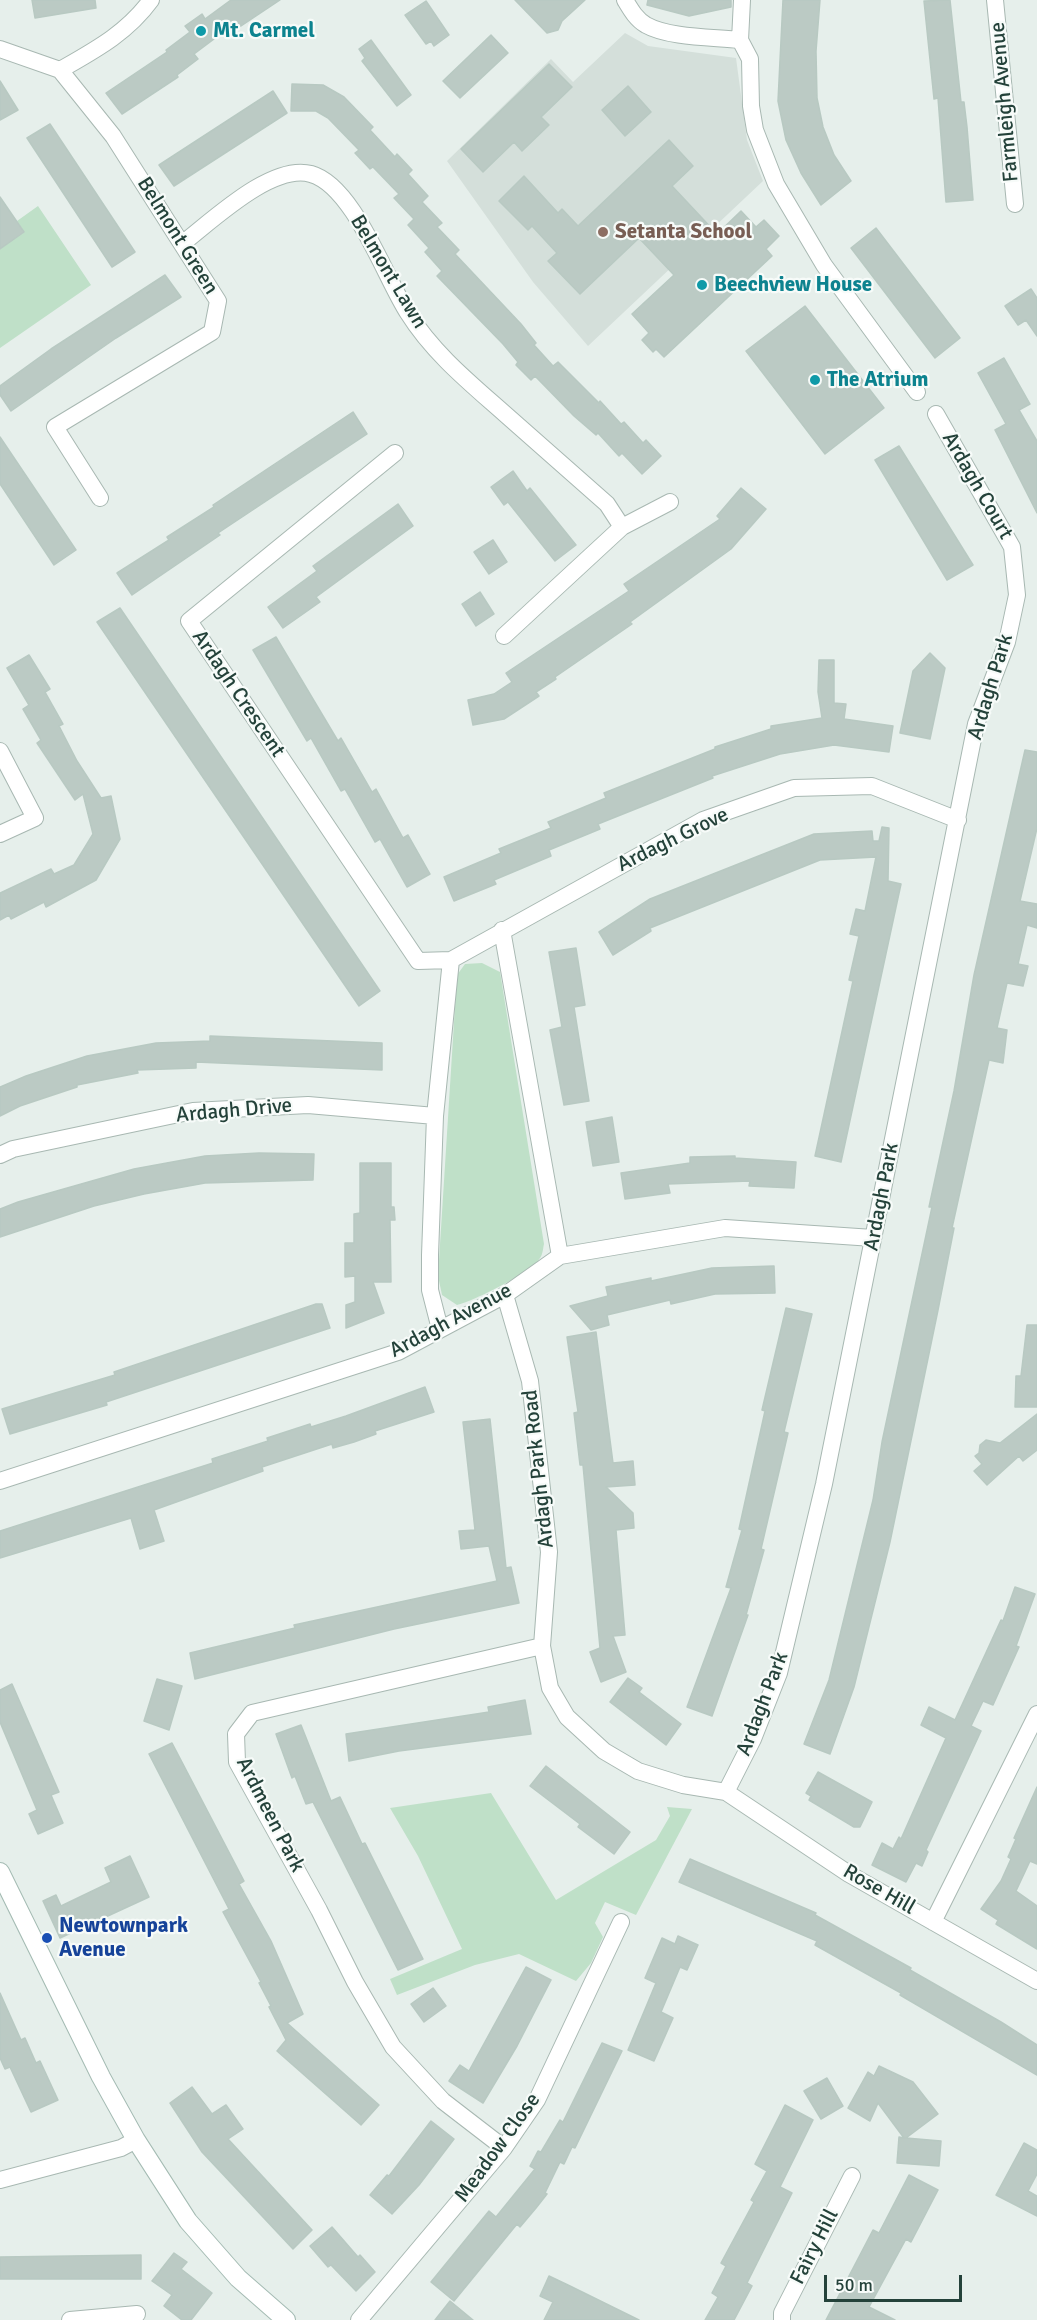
<!DOCTYPE html>
<style>
body{margin:0}
#map{position:relative;width:1037px;height:2320px;overflow:hidden;background:#e6efeb;font-family:Signika,sans-serif}
canvas{display:block}
.scale{position:absolute;left:824px;top:2275px;width:138px;height:27px;box-sizing:border-box;border:3px solid #24423a;border-top:0;padding-left:8px;font-size:18px;line-height:21px;white-space:nowrap;color:#24423a;-webkit-text-stroke:4px #f7fbf9;paint-order:stroke}
</style>
<div id="map">
<canvas width="1037" height="2320"></canvas>
<div class="scale">50 m</div>
</div>
<script>
const context = document.querySelector('canvas').getContext('2d');
context.lineJoin = 'round';
function paint(path, color) { context.fillStyle = color; context.fill(path, 'evenodd'); }
function trace(path, color, width, dash) { context.strokeStyle = color; context.lineWidth = width; context.lineCap = dash ? 'butt' : 'round'; context.setLineDash(dash || []); context.stroke(path); }
function label(font, color, halo, rows, align = 'center') {
  context.font = font + ' Signika,sans-serif'; context.lineWidth = 4.5; context.setLineDash([]); context.textBaseline = 'middle'; context.strokeStyle = halo; context.fillStyle = color; for (const [text, x, y, turn = 0] of rows) {
    context.save(); context.translate(x, y); context.rotate((+turn || 0) * Math.PI / 180); context.textAlign = isNaN(turn) ? turn : align; if (halo) context.strokeText(text, 0, 0); context.fillText(text, 0, 0); context.restore();
  }
}
paint(new Path2D(`
 M625 33 648 46 736 58 747 140 763 181 588 346 533 282 447 161 551 59 573 82Z`), '#d4dfda');
paint(new Path2D(`
 M38 206 91 285 0 348V249L24 232 17 221Z
 M482 963 500 972 544 1244C543 1248 543 1254 540 1258 532 1272 474 1301 457 1305L442 1295 438 1276 457 975 465 964Z
 M491 1793 556 1900 656 1840 670 1816 667 1807 692 1809 636 1915 605 1902 595 1923 603 1937 591 1963 576 1981 519 1954 475 1965 397 1995 390 1979 462 1949 418 1856 390 1808Z`), '#bfe0c8');
const building = new Path2D(`
 M32 0H95L96 8 35 18Z
 M231 0H280L229 34 226 30 194 54 198 59 177 75 178 77 122 114 106 93 167 52 166 50 190 32 185 26 202 14 205 19Z
 M515 0H585L562 21 558 30 547 33Z
 M648 0H731V7L689 16 647 5Z
 M783 0H820L816 51 817 98 823 127 834 155 851 181 821 205 801 173 786 140 778 101Z
 M950 0 961 102H964L967 127 973 200 946 202 938 98 934 99 924 1Z
 M426 1 449 35 434 46 431 41 426 44 405 15Z
 M491 35 508 53 460 98 443 81Z
 M371 40 411 95 397 106 362 61 365 58 359 49Z
 M549 64 572 87 541 117 549 125 522 151 514 142 483 172 461 149Z
 M0 81 18 110 0 120Z
 M292 84 323 85 344 97 373 127 370 130 395 157 397 154 412 170 408 174 428 196 422 202 442 223 437 227 459 250 455 254 521 324 536 343 534 345 553 366 558 362 599 403 600 401 621 424 624 422 643 443 646 440 661 456 642 474 622 453 619 456 598 433 596 435 574 416 535 376 531 380 516 365 518 362 503 344 437 276 442 271 425 252 429 248 408 225 414 219 394 198 399 194 373 167 370 169 355 153 359 150 328 118 316 111H291Z
 M628 86 651 112 625 136 602 110Z
 M273 91 287 113 174 186 159 165Z
 M50 124 135 252 112 267 27 138Z
 M669 140 693 166 672 186 717 234 741 211 756 227 764 220 779 236 766 249 772 256 664 357 656 349 653 352 642 340 649 333 632 314 674 275 639 238 580 294 548 261 557 253 532 226 528 230 499 201 524 176 558 213 562 209 578 226Z
 M0 197 24 232 0 249Z
 M876 228 960 338 935 358 851 248Z
 M165 275 181 297 116 338 11 411 0 395V386L51 349Z
 M1031 289 1037 298V336L1026 320 1018 325 1005 306Z
 M805 306 884 408 825 454 746 351Z
 M1004 358 1030 404 1019 410 1037 441V513L995 430 1006 424 978 373Z
 M353 412 367 434 218 533 220 535 132 595 117 573 169 540 167 537 214 507 213 505Z
 M0 437 76 550 54 565 0 484Z
 M899 446 973 565 947 580 875 460Z
 M513 471 527 491 530 488 576 545 555 561 508 502 504 505 491 487Z
 M741 488 766 509 731 549 630 622 632 624 555 677 556 679 536 692 539 696 504 719 473 725 468 700 494 694 512 682 506 673 629 591 624 584 720 519 717 516Z
 M398 504 413 526 316 597 320 602 283 628 268 607 317 571 313 566Z
 M493 540 507 562 489 574 474 552Z
 M480 592 494 614 476 626 462 604Z
 M120 608 380 991 359 1006 97 622Z
 M276 637 338 741 341 738 372 792 376 789 403 838 408 835 430 874 407 887 380 839 375 842 345 789 341 791 311 738 307 741 253 650Z
 M930 653 945 668 930 739 900 733 913 671Z
 M29 655 50 689 45 692 63 724 59 726 77 761 101 798 111 796 120 839 96 880 46 907 44 902 11 919 9 915 0 920V893L51 869 54 874 74 865 93 834 83 794 75 800 37 743 41 740 23 709 29 705 7 668Z
 M819 660H834V703L846 704 844 719 893 726 889 752 834 745 780 754 712 776 713 778 598 824 600 829 549 850 551 856 494 880 496 884 454 901 444 877 501 853 499 849 551 828 548 822 606 798 604 793 715 749V747L771 729V726L822 718 818 692Z
 M1025 750 1037 752V828L1020 901 1037 904V928L1027 925 1018 964 1028 966 1023 986 1007 983 997 1028 1007 1030 1003 1063 989 1060 952 1228H954L938 1310 890 1542 854 1687 830 1754 804 1744 829 1680 873 1500 882 1442 932 1207H929L954 1091 974 975Z
 M882 827 889 828 888 881 901 884 841 1162 815 1156 853 981 849 980 859 936 850 934 856 909 865 911 876 857 820 860 650 928 651 931 613 955 599 932 650 899 814 834 872 831 873 841H879Z
 M576 948 585 1005 574 1007 589 1101 564 1105 550 1030 562 1027 549 952Z
 M210 1036 382 1043V1070L196 1062V1068L137 1070 138 1073 77 1085V1087L20 1106 0 1116V1087L26 1076 87 1056 156 1043 210 1041Z
 M612 1117 619 1162 593 1166 586 1122Z
 M259 1153 314 1154 313 1180 205 1183 144 1194 94 1206 0 1237V1209L18 1202 134 1169 205 1156Z
 M735 1156V1158L796 1162 794 1188 749 1186 750 1181 668 1184 670 1193 625 1199 621 1173 690 1163V1157Z
 M360 1163H391V1207H394L395 1220H390L391 1282H373L384 1313 346 1328V1305L355 1302V1276L345 1277V1243H354V1214L360 1213Z
 M774 1266 775 1293 715 1294 671 1304 670 1300 607 1315 609 1325 591 1330 570 1306 608 1296 606 1287 651 1278V1281L712 1268Z
 M316 1304H322L330 1328 106 1402 107 1405 10 1434 2 1409 115 1375 114 1372Z
 M786 1308 812 1314 784 1432 788 1433 761 1549 764 1550 746 1615H748L712 1716 687 1707 731 1588 726 1587 742 1530 739 1529 765 1411 762 1410Z
 M1027 1325H1037V1407H1015L1016 1376H1021Z
 M596 1332 613 1463 633 1461 635 1485 606 1487 633 1513 634 1528 616 1530 625 1635 613 1636 626 1672 601 1682 590 1652 600 1648 583 1465H580L574 1413 578 1412 567 1337Z
 M425 1387 434 1412 375 1431 376 1434 354 1442 333 1448 332 1444 262 1467 263 1471 154 1510 164 1541 140 1549 131 1518 0 1558V1531L213 1463 212 1459 268 1441 267 1438 310 1424 311 1427 346 1416Z
 M1037 1414V1450L1023 1461 1019 1456 987 1485 974 1471 982 1464 975 1456 979 1453 980 1445 986 1440 1000 1443Z
 M490 1419 506 1568 511 1567 519 1603 394 1629 195 1679 190 1653 295 1628 294 1625 497 1581 489 1546 461 1549 459 1531 475 1530 463 1422Z
 M1015 1587 1035 1594 1016 1646 1019 1647 993 1705 983 1701 971 1726 981 1731 926 1850 928 1852 922 1866 916 1863 906 1882 872 1865 882 1843 893 1849 899 1837 901 1839 946 1738 921 1725 929 1707 955 1720 1001 1620 1003 1621Z
 M628 1678 642 1688 639 1692 681 1724 666 1745 610 1702Z
 M157 1679 182 1686 169 1730 144 1721Z
 M12 1684 59 1792 51 1795 63 1823 38 1834 29 1814 37 1810 0 1722V1690Z
 M525 1700 531 1734 399 1751 349 1761 346 1734 489 1712 488 1707Z
 M301 1725 331 1801 340 1797 362 1844 365 1843 423 1959 398 1970 313 1802 306 1804 295 1776 292 1778 276 1734Z
 M172 1743 244 1881 239 1884 271 1941 303 2014 287 2023 379 2105 361 2125 277 2051 286 2040 269 2007 271 2006 259 1983 261 1982 223 1912 229 1909 149 1754Z
 M546 1766 630 1832 614 1854 578 1827 580 1824 530 1786Z
 M818 1772 872 1802 860 1827H854L809 1800 811 1796 806 1793Z
 M1037 1787V1864L1030 1861 1016 1891 1037 1906V1949L996 1924 998 1920 981 1909 1001 1881 1011 1859 1008 1857 1016 1839 1014 1838Z
 M130 1856 149 1897 60 1938 43 1901 56 1895 61 1906 111 1882 105 1868Z
 M690 1859 816 1913 815 1915 911 1968 910 1970 1001 2022 1037 2045V2075L900 1995 901 1993 815 1945 817 1941 679 1882Z
 M678 1936 698 1945 687 1970 680 1967 661 2012 673 2018 654 2061 628 2050 656 1983 645 1978 662 1938 675 1944Z
 M526 1967 551 1980 517 2046 483 2103 449 2081 460 2065 469 2071Z
 M433 1988 446 2006 424 2022 411 2004Z
 M0 1993 21 2040 25 2038 36 2063 40 2061 58 2100 31 2112 10 2067 5 2069 0 2058Z
 M602 2043 622 2051 575 2148 572 2147 564 2164 560 2162 545 2193 547 2194 536 2208 520 2227 517 2224 454 2301 431 2282 489 2211 496 2217 535 2169 530 2166 538 2151 541 2152 560 2120 563 2122Z
 M879 2066 913 2082 938 2114 906 2138 941 2141 939 2166 897 2163 899 2137 904 2138 878 2103 870 2121 848 2108 868 2072 874 2076Z
 M827 2078 843 2106 821 2119 804 2091Z
 M192 2087 212 2114 226 2105 243 2129 228 2139 312 2230 293 2249 202 2152 170 2103Z
 M785 2105 813 2120 780 2187 792 2193 747 2283 752 2286 734 2320H705L718 2297 712 2293 726 2266 721 2263 754 2202 751 2200 767 2171 755 2164Z
 M431 2121 454 2139 419 2185 392 2214 370 2195 387 2175 389 2176Z
 M1024 2143 1037 2150V2174L1028 2191 1037 2196V2216L996 2195Z
 M909 2175 938 2190 911 2242 906 2239 869 2307 895 2320H826L873 2230 879 2233Z
 M332 2227 358 2257 360 2255 375 2272 356 2291 331 2265 328 2267 310 2246Z
 M174 2253 187 2262 181 2269 212 2293 191 2320H182L164 2306 172 2295 152 2281Z
 M141 2255V2279H0V2257Z
 M549 2276 570 2286 639 2320H544L553 2302 540 2296Z
 M450 2301 473 2320H435Z`);
paint(building, '#bbcac4');
trace(building, '#b8c9c2', 1.5);
const minor = new Path2D(`
 M625 0C631 10 636 19 646 25 669 38 714 37 740 40
 M742 0 740 40 750 59 751 106 755 130 776 184 824 265 917 392
 M995 0 1015 204
 M0 49 60 70 113 136 218 301 212 332 55 427 100 498
 M60 70C95 50 127 33 151 0
 M183 243C213 220 272 163 311 174 354 186 385 278 408 313 433 353 470 383 505 414 539 444 573 474 607 504L622 527
 M395 453 189 621 418 961 451 960
 M504 636 622 527 670 502
 M0 751 35 818 0 834
 M502 930 560 1256
 M451 960 703 820 794 788 872 786 958 820
 M0 1155 13 1149 193 1111 308 1105 435 1116
 M505 1295 530 1381 549 1552 542 1646 550 1688 567 1717 604 1751 638 1771 683 1785 726 1792 849 1874 1037 1981
 M440 1329 430 1290V1255L435 1116 451 960
 M0 1481 398 1352 505 1295 560 1256 725 1228 873 1238
 M726 1792 753 1739 779 1673 824 1484 976 724 1007 642 1017 595 1012 547 936 414
 M933 1922 1037 1714
 M504 2148 443 2101 393 2047 355 1982 319 1910 237 1762 236 1734 252 1713 542 1646
 M0 2180 121 2148 136 2140
 M70 2320 137 2314
 M359 2320 504 2148 537 2100 621 1922
 M782 2320V2313L852 2176`);
const secondary = new Path2D(`
 M0 1872 101 2077 136 2140 188 2221 238 2278 286 2320`);
trace(minor, '#a8b8b2', 18);
trace(secondary, '#a4bbb3', 20);
trace(minor, '#fff', 16);
trace(secondary, '#fff', 18);
for (const [x, y, r, color] of [
 [201,31,6,"#0f9aa8"],
 [603,232,6,"#8d6e63"],
 [702,285,6,"#0f9aa8"],
 [815,380,6,"#0f9aa8"],
 [47,1938,6,"#1a4fb4"]
]) { const dot = new Path2D(); dot.arc(x, y, r, 0, 2 * Math.PI); context.fillStyle = color; context.fill(dot); trace(dot, '#f7fbf9', 2); }
label('bold 21px', '#0d838f', '#f7fbf9', [
 ["Mt. Carmel",213,31],
 ["Beechview House",714,285],
 ["The Atrium",827,380]
], 'left');
label('21px', '#24423a', '#f7fbf9', [
 ["Farmleigh Avenue",1005,102,-95],
 ["Belmont Green",177,236,58],
 ["Belmont Lawn",388,272,59],
 ["Ardagh Court",977,486,60],
 ["Ardagh Park",991,687,-73],
 ["Ardagh Crescent",238,694,56],
 ["Ardagh Grove",673,840,-26],
 ["Ardagh Drive",234,1111,-5],
 ["Ardagh Park",882,1197,-79],
 ["Ardagh Avenue",451,1321,-28],
 ["Ardagh Park Road",539,1469,-96],
 ["Ardagh Park",763,1704,-69],
 ["Ardmeen Park",270,1815,63],
 ["Rose Hill",879,1890,30],
 ["Meadow Close",498,2148,-54],
 ["Fairy Hill",815,2247,-63]
]);
label('bold 21px', '#785e54', '#f7fbf9', [
 ["Setanta School",615,232]
], 'left');
label('bold 21px', '#164399', '#f7fbf9', [
 ["Newtownpark",59,1926],
 ["Avenue",59,1950]
], 'left');
</script>
